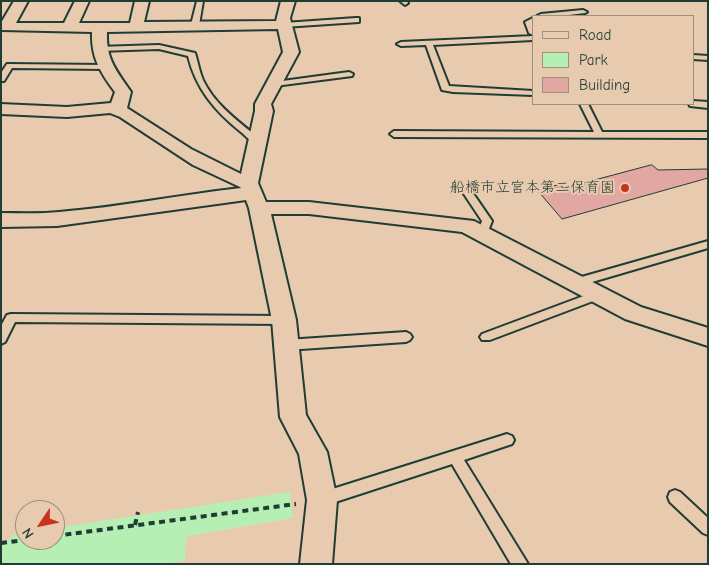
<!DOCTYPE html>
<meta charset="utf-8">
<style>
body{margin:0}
#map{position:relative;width:709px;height:565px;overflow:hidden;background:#e8cbaf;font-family:"Comic Neue",sans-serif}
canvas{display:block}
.frame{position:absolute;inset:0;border:2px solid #1f3d34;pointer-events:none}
.legend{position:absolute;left:532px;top:15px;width:162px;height:90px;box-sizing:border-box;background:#e8cbaf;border:1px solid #98927e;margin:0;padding:6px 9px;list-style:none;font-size:15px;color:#1f3d34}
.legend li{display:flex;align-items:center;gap:10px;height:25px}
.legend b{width:25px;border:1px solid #98927e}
.north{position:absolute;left:15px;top:500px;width:50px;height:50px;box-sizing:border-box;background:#e8cbaf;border:1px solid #98927e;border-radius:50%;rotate:236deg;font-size:14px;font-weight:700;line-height:20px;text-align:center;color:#1f3d34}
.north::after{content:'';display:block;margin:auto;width:18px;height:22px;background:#c8321e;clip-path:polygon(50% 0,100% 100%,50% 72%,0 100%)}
</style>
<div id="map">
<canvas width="709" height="565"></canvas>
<div class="frame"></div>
<ul class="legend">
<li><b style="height:6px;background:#e8cbaf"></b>Road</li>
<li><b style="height:14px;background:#b5efb3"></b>Park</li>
<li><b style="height:14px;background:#e2a7a2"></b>Building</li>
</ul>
<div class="north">N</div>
</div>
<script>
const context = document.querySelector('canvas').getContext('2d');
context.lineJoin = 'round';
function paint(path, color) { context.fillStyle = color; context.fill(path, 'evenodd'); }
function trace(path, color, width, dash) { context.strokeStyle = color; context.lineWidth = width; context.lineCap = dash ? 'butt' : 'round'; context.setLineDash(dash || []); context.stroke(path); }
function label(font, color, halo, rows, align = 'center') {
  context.font = font + ' "Comic Neue","Klee One",sans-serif'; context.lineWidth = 4; context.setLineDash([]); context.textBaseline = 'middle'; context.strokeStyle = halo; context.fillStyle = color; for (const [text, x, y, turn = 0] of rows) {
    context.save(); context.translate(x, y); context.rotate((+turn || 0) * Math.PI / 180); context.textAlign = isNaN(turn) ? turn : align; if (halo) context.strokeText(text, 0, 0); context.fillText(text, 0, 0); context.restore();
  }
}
paint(new Path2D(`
 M290 492 293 518 186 536 185 560 168 564H1V547L15 534 25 533V540H55V528Z`), '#b5efb3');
const building = new Path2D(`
 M652 165 658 170 708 169V178L562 219 538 191 560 184 563 188Z`);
paint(building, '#e2a7a2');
trace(building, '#1f3d34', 1);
const lane = new Path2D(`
 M197 1H203L199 25 195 27 191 25Z
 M400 1H407L408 3 405 5Z
 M583 10 587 12 585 13 561 16H537L541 14Z
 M356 18H359V22L284 27 280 25 284 23Z
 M533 18V35L529 33 525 22Z
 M533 36V40L433 45 449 86 533 91V95L453 92 442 90 426 45 401 46 397 44 401 42Z
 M159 45 195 53C198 62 199 71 203 80 215 105 239 122 260 139V143C252 144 247 137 241 132 215 111 196 89 188 56L159 49 98 51 94 49 98 47Z
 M693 55 708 56V60L693 59Z
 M7 64 105 65 109 67 105 69 12 68 4 81H1V73Z
 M349 72 353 74 352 76 275 86 271 84 275 82Z
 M693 101 708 102V108L690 106 689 104H693Z
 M580 104H588L602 132H708V138L394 137 390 134 394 131 594 132Z
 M467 188 470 189 492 221 486 236H478L477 234 482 221 462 191Z
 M708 241V248L575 287 569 283 571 280Z
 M597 291 601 292 603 295 601 298 490 340H482L480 337 482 334Z
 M11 314 284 316 288 317 290 320 288 323 284 324 15 322 5 342 1 344V326L7 315Z
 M406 332 410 334 412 337 410 340 406 342 286 350 282 348 280 345 282 342 286 340Z
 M507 434 512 436 514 440 512 444 464 460 528 564H511L452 464 323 506 318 504 316 499 318 494 323 492Z
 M675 490 680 492 708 518V535L703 533 670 502 668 497 670 492Z`);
const street = new Path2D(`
 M14 1H28L16 23H64L75 1H89L79 23H130L135 1H149L144 22 276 21 281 1H295L290 18 299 52 271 104 273 111 258 183 266 202H309L474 221 641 307 708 328V346L625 319 462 232 309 214H271L296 320 306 415 327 452 337 500 332 564H300L307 500 299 454 280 417 272 320 249 208 246 200 57 226 1 227V213C20 213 40 214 59 212 120 207 180 195 241 188L240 187 193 165 120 117 110 113 67 117 1 114V104L67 107 111 103 115 92C100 72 91 57 92 32L1 30V23ZM278 29 283 52 255 104V111L241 174 191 149 127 108 131 92C116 70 106 60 107 32Z`);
trace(lane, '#1f3d34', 4);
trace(street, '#1f3d34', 4);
trace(new Path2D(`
 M135 525 138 512
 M55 536 296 504
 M1 543 25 540`), '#1f3d34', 4, [6, 4.5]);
paint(lane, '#e8cbaf');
paint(street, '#e8cbaf');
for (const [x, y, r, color] of [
 [625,188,5,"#c8321e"]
]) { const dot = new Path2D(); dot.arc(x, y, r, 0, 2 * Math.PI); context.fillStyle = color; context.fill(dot); trace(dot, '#e8cbaf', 2); }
label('15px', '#1f3d34', '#e8cbaf', [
 ["船橋市立宮本第二保育園",615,188]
], 'right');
</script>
